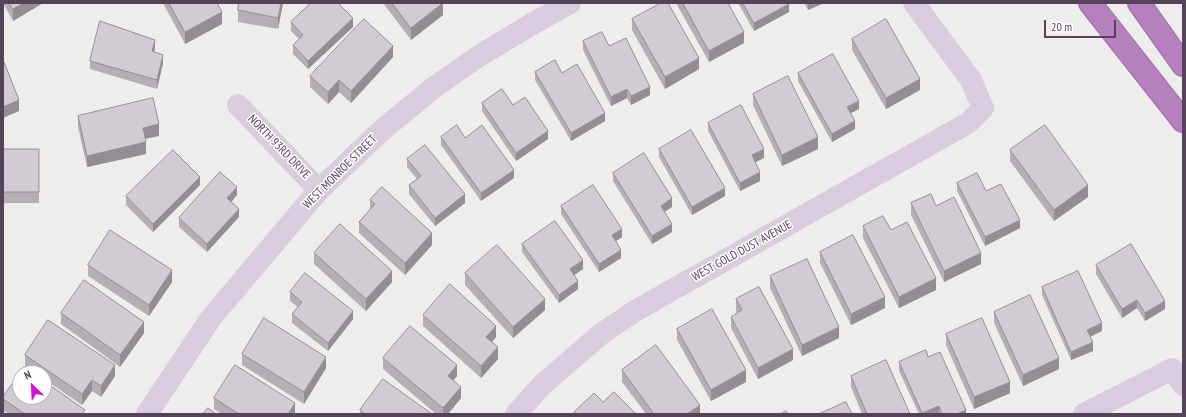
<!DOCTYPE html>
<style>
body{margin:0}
#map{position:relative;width:1186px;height:417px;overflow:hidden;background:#edeeeb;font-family:"PT Sans Narrow",sans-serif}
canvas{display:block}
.frame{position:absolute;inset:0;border:4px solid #554359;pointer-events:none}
.north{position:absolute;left:12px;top:365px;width:40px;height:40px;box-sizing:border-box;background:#fff;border:1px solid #bbb4bd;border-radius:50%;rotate:336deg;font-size:11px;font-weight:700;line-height:16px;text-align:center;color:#554359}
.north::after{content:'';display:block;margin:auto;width:14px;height:18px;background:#d112e2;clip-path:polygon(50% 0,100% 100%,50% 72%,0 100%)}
.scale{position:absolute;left:1044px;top:20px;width:72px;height:18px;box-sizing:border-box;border:2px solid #554359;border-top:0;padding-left:5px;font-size:12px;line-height:14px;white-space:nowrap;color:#554359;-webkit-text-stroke:3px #fff;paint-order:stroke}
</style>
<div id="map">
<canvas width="1186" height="417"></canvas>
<div class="frame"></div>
<div class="north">N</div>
<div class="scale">20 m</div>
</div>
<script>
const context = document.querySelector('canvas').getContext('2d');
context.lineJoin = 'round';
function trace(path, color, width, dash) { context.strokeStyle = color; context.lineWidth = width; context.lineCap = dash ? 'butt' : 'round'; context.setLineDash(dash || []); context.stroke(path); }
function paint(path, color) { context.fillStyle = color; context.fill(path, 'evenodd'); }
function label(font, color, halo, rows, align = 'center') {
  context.font = font + ' "PT Sans Narrow",sans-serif'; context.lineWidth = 3; context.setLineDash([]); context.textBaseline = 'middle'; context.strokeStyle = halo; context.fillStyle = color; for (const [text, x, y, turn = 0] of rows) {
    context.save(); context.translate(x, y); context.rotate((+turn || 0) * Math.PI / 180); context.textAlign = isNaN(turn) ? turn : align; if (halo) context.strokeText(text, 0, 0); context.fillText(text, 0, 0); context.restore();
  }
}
const highway = new Path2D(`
 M1090 3 1183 121
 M1139 3 1183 65`);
trace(highway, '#a26ba9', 24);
trace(new Path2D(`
 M238 105 319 190
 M147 414 211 318 319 190 381 131 433 88 479 56 532 24 570 3
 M516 414 542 385 601 334 635 311 968 123 983 108 971 80 914 3
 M1084 414 1172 369 1183 385`), '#dbcbdf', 22);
trace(highway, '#b580bd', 22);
paint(new Path2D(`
 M3 3H43L13 21Z
 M163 3H217L222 24 185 44Z
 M239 3H283L278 29 238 22V10Z
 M383 3H443V15L411 40Z
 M676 3H728L744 43 709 62Z
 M738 3H789V12L754 31Z
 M804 3H824L808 10Z
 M632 19 699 69 665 89 632 30Z
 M291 22 353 27 308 69 293 54V45L299 39 291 31Z
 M852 39 920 90 886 109 852 50Z
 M583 41 609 46 650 95 631 105 627 98 611 106 583 50Z
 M155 48 154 52 163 63 157 89 90 69V61Z
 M393 57 351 103 339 92 328 104 310 87V76Z
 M535 72 562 73 605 121 571 141 535 80Z
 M798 73 859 109 851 113 855 129 832 142 798 81Z
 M753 94 818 149 782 166 753 105Z
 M482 103 513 105 548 139 516 161 482 111Z
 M78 116 159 136 145 139 146 154 87 167 78 127Z
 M708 123 764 158 755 162 760 181 740 191 708 131Z
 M441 137 465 138 514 178 481 201 441 145Z
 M3 149H39V203H3Z
 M659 149 725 196 692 215 659 157Z
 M1010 150 1088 197 1054 221 1010 161Z
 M407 159 465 203 435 226 409 194V185L417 179 407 167Z
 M613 173 672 207 664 212 672 232 652 244 613 181Z
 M957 183 986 191 1020 228 985 246 957 191Z
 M200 185 153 232 126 205V196Z
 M237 195 231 202 239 217 207 252 179 227V218Z
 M370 200 432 245 405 275 359 233V222L370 209Z
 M911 203 936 206 981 264 944 282 911 215Z
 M561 206 622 237 616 241 621 258 599 272 561 214Z
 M863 226 936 290 899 308 863 238Z
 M522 244 583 269 574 275 578 289 559 303 522 252Z
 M820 252 885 308 851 325 820 263Z
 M314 253 392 282 366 311 314 264Z
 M88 265 172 282 149 316 88 276Z
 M1096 265 1165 309 1145 321 1137 308 1122 318 1096 274Z
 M465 273 545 310 513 338 465 285Z
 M770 276 839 338 802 356 770 288Z
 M1042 287 1102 331 1090 337 1093 351 1071 360 1042 295Z
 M290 292 353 319 328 351 292 323V314L298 307 290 301Z
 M736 299 793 360 758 379 731 328V317L737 313 736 311Z
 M994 312 1059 369 1023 386 994 323Z
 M61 313 144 333 120 367 61 324Z
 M423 315 496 337 492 342 498 359 481 378 423 326Z
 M677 329 746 382 711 401 677 340Z
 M946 334 1010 393 974 409 946 345Z
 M242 354 326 368 304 404 242 365Z
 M25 355 115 376 101 397 92 391 82 405 44 379V373H35L25 366Z
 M928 357 966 414H919L899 371V362Z
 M383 358 457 376 453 380 461 398 448 414H436L383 369Z
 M622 370 700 414H646L622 382Z
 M851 376 910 414H862L851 387Z
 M3 397 85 414H8L3 410Z
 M214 398 295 414H222L214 409Z
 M360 410 432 414H360Z`), '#b5afb5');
paint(new Path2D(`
 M24 3H43L13 21V9Z
 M281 3H283L278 29V18Z
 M443 3V15L411 40V28Z
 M808 3H824L808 10Z
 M789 4V12L754 31V23Z
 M222 12V24L185 44V32Z
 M353 18V27L308 69V61Z
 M744 32V43L709 62V51Z
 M155 40V48L152 60V51Z
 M393 46V57L351 103V91Z
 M163 55V63L157 89V80Z
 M699 58V69L665 89V77Z
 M920 79V90L886 109V98Z
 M339 80V92L328 104V92Z
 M650 87V95L631 105V96Z
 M627 89V98L611 106V97Z
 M19 100V111L3 118V107Z
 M859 101V109L847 115V107Z
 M605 113V121L571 141V133Z
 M855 121V129L832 142V134Z
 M159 124V136L143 139V128Z
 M548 131V139L516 161V153Z
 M818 137V149L782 166V155Z
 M146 142V154L87 167V156Z
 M764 149V158L752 164V155Z
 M514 170V178L481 201V193Z
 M760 172V181L740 191V183Z
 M200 177V185L153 232V224Z
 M1088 185V197L1054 221V210Z
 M237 187V195L227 207V198Z
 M725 188V196L692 215V207Z
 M465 194V203L435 226V218Z
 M672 198V207L661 214V206Z
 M239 209V217L207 252V244Z
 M1020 220V228L985 246V237Z
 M672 224V232L652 244V236Z
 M622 229V237L612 244V235Z
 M432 233V245L405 275V263Z
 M621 250V258L599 272V264Z
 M981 253V264L944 282V271Z
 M583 260V269L570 278V269Z
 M172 270V282L149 316V305Z
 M392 271V282L366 311V299Z
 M936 278V290L899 308V297Z
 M578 281V289L559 303V295Z
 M885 297V308L851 325V314Z
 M545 299V310L513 338V327Z
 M1137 300V308L1122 318V309Z
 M1165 301V309L1145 321V313Z
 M353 311V319L328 351V343Z
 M144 322V333L120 367V355Z
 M1102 323V331L1087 338V330Z
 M496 326V337L486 348V337Z
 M839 327V338L802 356V345Z
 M1093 342V351L1071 360V352Z
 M498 347V359L481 378V366Z
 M793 349V360L758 379V368Z
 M326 357V368L304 404V392Z
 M1059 358V369L1023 386V375Z
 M115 365V376L101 397V386Z
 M457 365V376L448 387V376Z
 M746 370V382L711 401V390Z
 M92 380V391L82 405V394Z
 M1010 382V393L974 409V397Z
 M461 387V398L448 414H443V408Z
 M295 403V414H288Z
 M700 405V414H687Z
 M939 406V414H922V413Z
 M966 410V414H957Z`), '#948e94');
const building = new Path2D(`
 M9 3H24L13 9Z
 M169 3H217L222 12 185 32Z
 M239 3H281L278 18 238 10Z
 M311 3H338L353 18 308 61 293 45 303 35 291 22Z
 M392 3H443L411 28Z
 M661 3H668L699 58 665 77 632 19Z
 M683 3H728L744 32 709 51Z
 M743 3H789V4L754 23Z
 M364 19 393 46 351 91 339 80 328 92 310 76Z
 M886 19 920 79 886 98 852 39Z
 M100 21 155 40 152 51 163 55 157 80 90 61Z
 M602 32 609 46 626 38 650 87 631 96 627 89 611 97 583 41Z
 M833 54 859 101 847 107 855 121 832 134 798 73Z
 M555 60 562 73 577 64 605 113 571 133 535 72Z
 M3 62H4L19 100 3 107Z
 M788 76 818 137 782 155 753 94Z
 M502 89 513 105 525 97 548 131 516 153 482 103Z
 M153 98 159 124 143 128 146 142 87 156 78 116Z
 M741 105 764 149 752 155 760 172 740 183 708 123Z
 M457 125 465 138 482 125 514 170 481 193 441 137Z
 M1045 125 1088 185 1054 210 1010 150Z
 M691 130 725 188 692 207 659 149Z
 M425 145 465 194 435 218 409 185 421 176 407 159Z
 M3 149H39V192H3Z
 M173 150 200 177 153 224 126 196Z
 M644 153 672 198 661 206 672 224 652 236 613 173Z
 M220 172 237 187 227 198 239 209 207 244 179 218Z
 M977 173 986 191 1001 184 1020 220 985 237 957 183Z
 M593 185 622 229 612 235 621 250 599 264 561 206Z
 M382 187 432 233 405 263 359 222 375 204 370 200Z
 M931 194 936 206 954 197 981 253 944 271 911 203Z
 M883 216 891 230 907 222 936 278 899 297 863 226Z
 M555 221 583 260 570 269 578 281 559 295 522 244Z
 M340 224 392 271 366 299 314 253Z
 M110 230 172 270 149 305 88 265Z
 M853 235 885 297 851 314 820 252Z
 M1131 244 1165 301 1145 313 1137 300 1122 309 1096 265Z
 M497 245 545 299 513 327 465 273Z
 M807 259 839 327 802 345 770 276Z
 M1078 271 1102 323 1087 330 1093 342 1071 352 1042 287Z
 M305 273 353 311 328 343 292 314 302 302 290 292Z
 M84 280 144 322 120 355 61 313Z
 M450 284 496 326 486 337 498 347 481 366 423 315Z
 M759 287 793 349 758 368 731 317 742 310 736 299Z
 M1030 295 1059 358 1023 375 994 312Z
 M712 309 746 370 711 390 677 329Z
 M264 318 326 357 304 392 242 354Z
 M982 318 1010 382 974 397 946 334Z
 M48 320 115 365 101 386 92 380 82 394 25 355Z
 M410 326 457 365 448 376 461 387 443 408 383 358Z
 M656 345 700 405 687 414H654L622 370Z
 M926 350 928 357 940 352 966 410 957 414H942L939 406 922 413 899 362Z
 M886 360 910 414H867L851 376Z
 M235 365 295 403 288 414H239L214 398Z
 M24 367 33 373H20Z
 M20 373V397H44V381L85 410 82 414H25L3 399V397Z
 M383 379 432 414H365L360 410Z
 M614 392 636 414H576L574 412 594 393 603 402Z
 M846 402 852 414H819Z
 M208 408 216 414H203Z
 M786 411 788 414H781Z`);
paint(building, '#d3cbd3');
trace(building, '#948e94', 1);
label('12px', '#554359', '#fff', [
 ["NORTH 93RD DRIVE",279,147,46],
 ["WEST MONROE STREET",340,172,-45],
 ["WEST GOLD DUST AVENUE",742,251,-29]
]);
</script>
